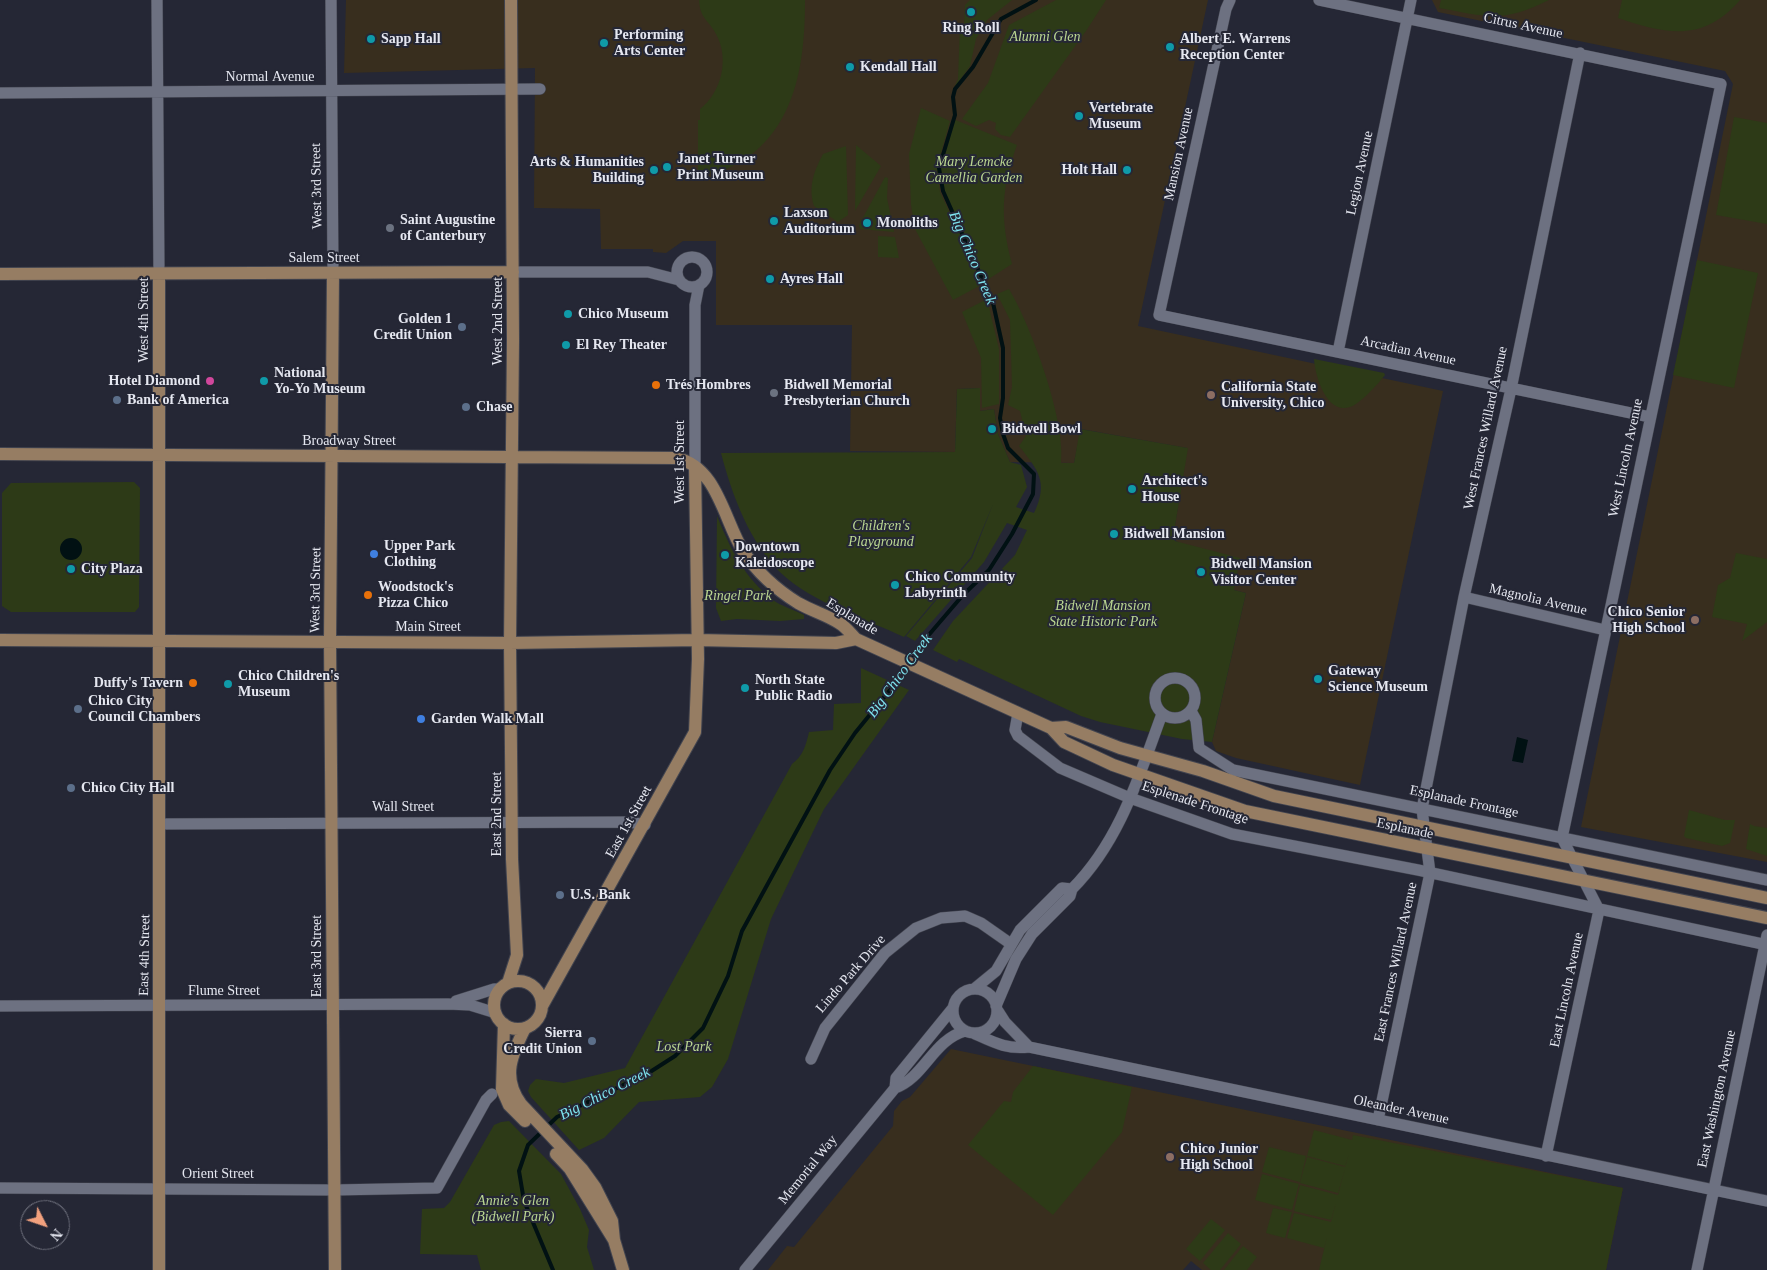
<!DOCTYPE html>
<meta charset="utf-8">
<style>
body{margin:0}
#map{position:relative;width:1767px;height:1270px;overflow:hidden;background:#252735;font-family:Georgia,serif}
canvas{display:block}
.north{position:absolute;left:20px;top:1200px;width:50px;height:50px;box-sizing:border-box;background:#252735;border:1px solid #727480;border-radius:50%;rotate:131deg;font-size:14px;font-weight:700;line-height:20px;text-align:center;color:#e5e7f0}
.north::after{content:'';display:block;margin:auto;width:18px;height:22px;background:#f2a17e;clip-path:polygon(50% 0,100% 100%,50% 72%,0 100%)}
</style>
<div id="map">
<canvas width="1767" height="1270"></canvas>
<div class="north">N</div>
</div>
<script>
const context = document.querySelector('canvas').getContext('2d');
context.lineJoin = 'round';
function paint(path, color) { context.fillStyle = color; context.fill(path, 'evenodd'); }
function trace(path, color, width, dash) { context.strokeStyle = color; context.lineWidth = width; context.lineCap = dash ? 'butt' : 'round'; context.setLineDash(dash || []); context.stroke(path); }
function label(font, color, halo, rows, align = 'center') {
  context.font = font + ' Georgia,serif'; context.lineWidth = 4; context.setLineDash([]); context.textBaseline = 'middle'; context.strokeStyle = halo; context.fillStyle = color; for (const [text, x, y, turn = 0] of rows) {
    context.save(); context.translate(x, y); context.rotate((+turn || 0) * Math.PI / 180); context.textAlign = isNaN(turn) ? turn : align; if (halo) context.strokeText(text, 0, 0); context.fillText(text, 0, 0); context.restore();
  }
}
paint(new Path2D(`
 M346 0H1208L1138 326 1443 391 1360 785 1236 758 1216 751 1212 742 1246 593 1234 590 1173 538 1187 448 1081 429 1074 463 1010 462 998 434 994 409 980 411V388L957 389 955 452 850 451 852 325H716V241H683L666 253 653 252V249H601L600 209 534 208 535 68 344 73Z
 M1432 0H1767V862L1581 827 1733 84 1725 71 1438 12Z
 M951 1049 1623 1188 1606 1270H1202L1191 1261 1183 1270H768L787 1246 794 1247 893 1126 894 1111 902 1101 910 1097Z`), '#382e1e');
paint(new Path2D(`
 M699 0H805C805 57 798 121 748 157 732 168 718 174 698 173V120H700V109C721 93 730 59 716 34 708 19 700 19 699 0Z
 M970 0H1012L987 20 976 39 970 66 954 88 958 79 960 25H964L965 5Z
 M1056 0H1106L1086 31 1010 137 1001 135 995 129 996 123 989 120 976 126 962 119 988 83 1009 25Z
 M1441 0H1549C1503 23 1488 17 1439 8Z
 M1622 0H1740C1703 43 1666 34 1618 18Z
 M921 108 950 121 937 167 940 192 983 284 953 300 915 229 911 205 909 154Z
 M1734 117 1767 123V224L1716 215Z
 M953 119 1017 145C1001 188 1000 219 1012 264L984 282 943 191 939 168Z
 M856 145 881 166 855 211Z
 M846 146 848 215 838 222 814 206C808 187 814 171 823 154Z
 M885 177 888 178 887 198 894 232 860 229 859 225Z
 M878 236 895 237 899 258 878 257Z
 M1697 260 1758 273 1734 388 1673 375Z
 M1009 289C1031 326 1066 420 1061 463H1074L1080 429 1188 448 1173 538 1175 541 1240 558 1234 590 1246 593 1212 742 1182 739 1100 722 1081 716 959 659 957 662 933 650 953 621 1015 555 1027 530 1007 523 984 562 915 641 906 636 972 558 993 504 971 557 904 637C866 619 813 603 782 574 750 544 732 495 721 453L955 452 957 389 980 388V411L994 409 998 434 1010 462 1021 465 1027 487 1016 507 1034 513C1049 482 1038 470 1019 446L1026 436 1020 411 1008 405 1012 387 1010 320 997 294Z
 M987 299 999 349V404L982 408 981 358 962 312Z
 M1314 359 1384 373 1385 375C1378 384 1360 404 1350 407 1326 415 1315 375 1314 359Z
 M134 482 140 488 139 607 135 612H11L2 606V493L11 483Z
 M717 516C731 550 743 576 773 600 781 606 795 610 804 615V619L780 621 737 619 721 621 716 608Z
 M1736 553 1767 559V622L1742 641 1747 624 1712 617 1718 585 1730 578Z
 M861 668 909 690 824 809 771 919 728 1059 712 1087 700 1097 639 1102 604 1138 579 1150 531 1097 528 1091 530 1085 536 1079 564 1083 625 1068 792 764C803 756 806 745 809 732L833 730 834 704 861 703Z
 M1689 810 1725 820H1735L1730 843 1722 846 1686 838 1684 836Z
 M1750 824 1754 826 1767 828V856L1746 849Z
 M1033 1066 1132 1087 1122 1132 1053 1215 968 1145 1004 1101 1011 1102 1013 1092Z
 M509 1121 561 1174 580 1209 589 1230 587 1247 594 1270H481L477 1255 420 1254 422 1209 444 1208 450 1202 494 1125 501 1122Z
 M1314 1130 1352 1140 1353 1135 1623 1188 1606 1270H1319L1327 1237 1324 1248 1287 1238 1294 1213 1331 1222 1336 1203 1331 1220 1294 1211 1300 1185 1338 1195 1345 1169 1338 1193 1300 1183 1307 1157 1345 1167 1349 1154 1345 1166 1307 1156Z
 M1269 1147 1306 1156 1300 1182 1262 1172Z
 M1262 1174 1299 1184 1292 1210 1255 1200Z
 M1273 1208 1292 1212 1285 1238 1266 1233Z
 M1211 1219 1225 1230 1200 1261 1186 1249Z
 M1228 1233 1241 1244 1220 1270H1211L1203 1263Z
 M1243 1246 1257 1257 1247 1270H1224Z`), '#2d3a17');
paint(new Path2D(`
 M60 549a11 11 0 1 1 22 0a11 11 0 1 1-22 0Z
 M1517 737 1528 740 1523 763 1512 761Z`), '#011113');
trace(new Path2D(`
 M553 1270 524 1201 519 1171 528 1145 557 1117 650 1072 675 1056 703 1028 728 976 742 931 830 770 855 733 894 685 921 644 963 595 989 570 1012 534 1033 494 1034 474 1008 448 1003 434 1000 418 1003 398V348L993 303 943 191 939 168 955 115 953 97 955 89 973 67 1001 19 1036 0`), '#011113', 4);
const street = new Path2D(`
 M157 0 159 274
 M331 0 333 273
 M1230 0 1226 9 1159 315 1650 417
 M1319 0 1721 84 1562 838
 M0 93 540 89
 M677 272a15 15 0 1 1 30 0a15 15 0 1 1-30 0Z
 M513 272H648L679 280
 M1338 352 1411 0
 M695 467V305L699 285
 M1464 597 1605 630
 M1155 698a20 20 0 1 1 40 0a20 20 0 1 1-40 0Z
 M1191 711 1196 720 1199 748 1233 770 1767 880
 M1018 713 1015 730 1018 736 1060 768 1130 798 1232 834 1418 870 1767 945
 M160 824 630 822 645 825
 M974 989 996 971 1020 930 1062 888 1072 889
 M953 1011a22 22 0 1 1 44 0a22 22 0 1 1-44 0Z
 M456 1001 494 989H500
 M0 1006 448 1004 470 1005 496 1013
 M996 1006 1016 959 1032 934 1070 896 1072 889C1120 841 1139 776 1162 714
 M998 1011 1005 1022 1029 1047
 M973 1033C993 1042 1007 1050 1029 1047L1767 1201
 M811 1059 825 1028 885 953 916 928 941 918 965 916 981 923 1011 944
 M895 1088 896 1078 953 1008
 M1378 1120 1430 873 1422 809 1464 597 1511 389 1580 53
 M1546 1156 1599 910 1562 838
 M0 1188 334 1190 437 1188 486 1100 492 1094
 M745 1270 895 1088C924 1078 933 1040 965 1031
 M1697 1270 1767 935`);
const secondary = new Path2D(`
 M333 273 330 641 335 1270
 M0 274 513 272
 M159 274V1270
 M0 454 677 458C717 467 724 520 743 551 757 572 777 590 798 603 812 611 827 615 839 623 846 627 851 634 856 639L1051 728 1064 742 1113 765 1245 811 1767 918
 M0 640 510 643 697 640 836 643 856 639
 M1051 728 1066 727 1120 748 1203 771 1274 796 1767 898
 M494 1005a24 24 0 1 1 48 0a24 24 0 1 1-48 0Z
 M508 983 517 955 512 859 510 643 513 340 511 0
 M542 1006 695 732 698 659 695 467
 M504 1024 502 1089 509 1105 525 1121
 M525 1028C512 1054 501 1077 521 1104L582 1169 595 1187 612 1221 614 1240 623 1270
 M556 1154 570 1169 614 1240`);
trace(street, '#42444f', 12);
trace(secondary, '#42444f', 14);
trace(street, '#6d7181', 11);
trace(secondary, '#967d63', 12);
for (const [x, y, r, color] of [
 [971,12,5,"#0f9aa8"],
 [371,39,5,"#0f9aa8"],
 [604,43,5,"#0f9aa8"],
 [1170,47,5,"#0f9aa8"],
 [850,67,5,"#0f9aa8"],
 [1079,116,5,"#0f9aa8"],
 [667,167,5,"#0f9aa8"],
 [654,170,5,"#0f9aa8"],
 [1127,170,5,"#0f9aa8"],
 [774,221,5,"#0f9aa8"],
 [867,223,5,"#0f9aa8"],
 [390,228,5,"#6b7280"],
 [770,279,5,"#0f9aa8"],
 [568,314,5,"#0f9aa8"],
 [462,327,5,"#5c6f8a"],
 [566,345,5,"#0f9aa8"],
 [210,381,5,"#d1479c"],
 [264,381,5,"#0f9aa8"],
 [656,385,5,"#e8710a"],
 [774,393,5,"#6b7280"],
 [1211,395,5,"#8d6e63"],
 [117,400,5,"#5c6f8a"],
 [466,407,5,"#5c6f8a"],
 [992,429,5,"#0f9aa8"],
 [1132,489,5,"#0f9aa8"],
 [1114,534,5,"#0f9aa8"],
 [374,554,5,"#3f7fe0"],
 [725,555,5,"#0f9aa8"],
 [71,569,5,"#0f9aa8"],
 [1201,572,5,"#0f9aa8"],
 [895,585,5,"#0f9aa8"],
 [368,595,5,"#e8710a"],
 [1695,620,5,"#8d6e63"],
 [1318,679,5,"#0f9aa8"],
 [193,683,5,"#e8710a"],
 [228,684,5,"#0f9aa8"],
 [745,688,5,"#0f9aa8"],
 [78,709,5,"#5c6f8a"],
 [421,719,5,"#3f7fe0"],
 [71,788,5,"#5c6f8a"],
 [560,895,5,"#5c6f8a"],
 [592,1041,5,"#5c6f8a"],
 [1170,1157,5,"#8d6e63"]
]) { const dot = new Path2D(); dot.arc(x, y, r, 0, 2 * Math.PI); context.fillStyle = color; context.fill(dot); trace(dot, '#252735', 2); }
label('14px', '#e5e7f0', '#252735', [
 ["Citrus Avenue",1523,26,12],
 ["Normal Avenue",270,77],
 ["Mansion Avenue",1179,154,-78],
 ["Legion Avenue",1360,173,-78],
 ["West 3rd Street",317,186,-91],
 ["Salem Street",324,258],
 ["West 4th Street",144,320,-90],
 ["West 2nd Street",498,321,-90],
 ["Arcadian Avenue",1408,351,12],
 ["West Frances Willard Avenue",1486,428,-78],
 ["Broadway Street",349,441],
 ["West Lincoln Avenue",1626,458,-78],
 ["West 1st Street",680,462,-90],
 ["West 3rd Street",316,590,-89],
 ["Magnolia Avenue",1538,600,13],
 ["Esplanade",852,617,31],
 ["Main Street",428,627],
 ["Esplanade Frontage",1464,802,12],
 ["Esplenade Frontage",1195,803,18],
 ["Wall Street",403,807],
 ["East 2nd Street",497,814,-90],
 ["East 1st Street",629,822,-61],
 ["Esplanade",1405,829,12],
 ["East 4th Street",145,955,-89],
 ["East 3rd Street",317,956,-90],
 ["East Frances Willard Avenue",1396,962,-78],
 ["Lindo Park Drive",851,974,-49],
 ["East Lincoln Avenue",1567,990,-78],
 ["Flume Street",224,991],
 ["East Washington Avenue",1717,1099,-78],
 ["Oleander Avenue",1401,1110,12],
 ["Memorial Way",808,1170,-51],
 ["Orient Street",218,1174]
]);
label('bold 14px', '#e5e7f0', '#252735', [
 ["Ring Roll",971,28,"center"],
 ["Performing",614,35],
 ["Arts Center",614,51],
 ["Sapp Hall",381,39],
 ["Albert E. Warrens",1180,39],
 ["Reception Center",1180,55],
 ["Kendall Hall",860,67],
 ["Vertebrate",1089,108],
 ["Museum",1089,124],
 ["Janet Turner",677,159],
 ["Print Museum",677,175],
 ["Arts & Humanities",644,162,"right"],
 ["Building",644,178,"right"],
 ["Holt Hall",1117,170,"right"],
 ["Laxson",784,213],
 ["Auditorium",784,229],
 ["Saint Augustine",400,220],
 ["of Canterbury",400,236],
 ["Monoliths",877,223],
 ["Ayres Hall",780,279],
 ["Chico Museum",578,314],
 ["Golden 1",452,319,"right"],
 ["Credit Union",452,335,"right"],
 ["El Rey Theater",576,345],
 ["National",274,373],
 ["Yo-Yo Museum",274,389],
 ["Hotel Diamond",200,381,"right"],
 ["Trés Hombres",666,385],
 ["Bidwell Memorial",784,385],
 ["Presbyterian Church",784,401],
 ["California State",1221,387],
 ["University, Chico",1221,403],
 ["Bank of America",127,400],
 ["Chase",476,407],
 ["Bidwell Bowl",1002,429],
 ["Architect's",1142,481],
 ["House",1142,497],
 ["Bidwell Mansion",1124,534],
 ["Upper Park",384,546],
 ["Clothing",384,562],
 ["Downtown",735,547],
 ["Kaleidoscope",735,563],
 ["Bidwell Mansion",1211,564],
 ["Visitor Center",1211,580],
 ["City Plaza",81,569],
 ["Chico Community",905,577],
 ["Labyrinth",905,593],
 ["Woodstock's",378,587],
 ["Pizza Chico",378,603],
 ["Chico Senior",1685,612,"right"],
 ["High School",1685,628,"right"],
 ["Gateway",1328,671],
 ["Science Museum",1328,687],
 ["Chico Children's",238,676],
 ["Museum",238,692],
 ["North State",755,680],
 ["Public Radio",755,696],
 ["Duffy's Tavern",183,683,"right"],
 ["Chico City",88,701],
 ["Council Chambers",88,717],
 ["Garden Walk Mall",431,719],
 ["Chico City Hall",81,788],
 ["U.S. Bank",570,895],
 ["Sierra",582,1033,"right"],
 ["Credit Union",582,1049,"right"],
 ["Chico Junior",1180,1149],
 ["High School",1180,1165]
], 'left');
label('italic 14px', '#bad691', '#252735', [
 ["Alumni Glen",1045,37],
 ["Mary Lemcke",974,162],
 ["Camellia Garden",974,178],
 ["Children's",881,526],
 ["Playground",881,542],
 ["Ringel Park",738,596],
 ["Bidwell Mansion",1103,606],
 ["State Historic Park",1103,622],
 ["Lost Park",684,1047],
 ["Annie's Glen",513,1201],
 ["(Bidwell Park)",513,1217]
]);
label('italic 15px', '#7fe5f0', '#252735', [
 ["Big Chico Creek",972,258,67],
 ["Big Chico Creek",900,676,-54],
 ["Big Chico Creek",605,1094,-27]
]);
</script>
